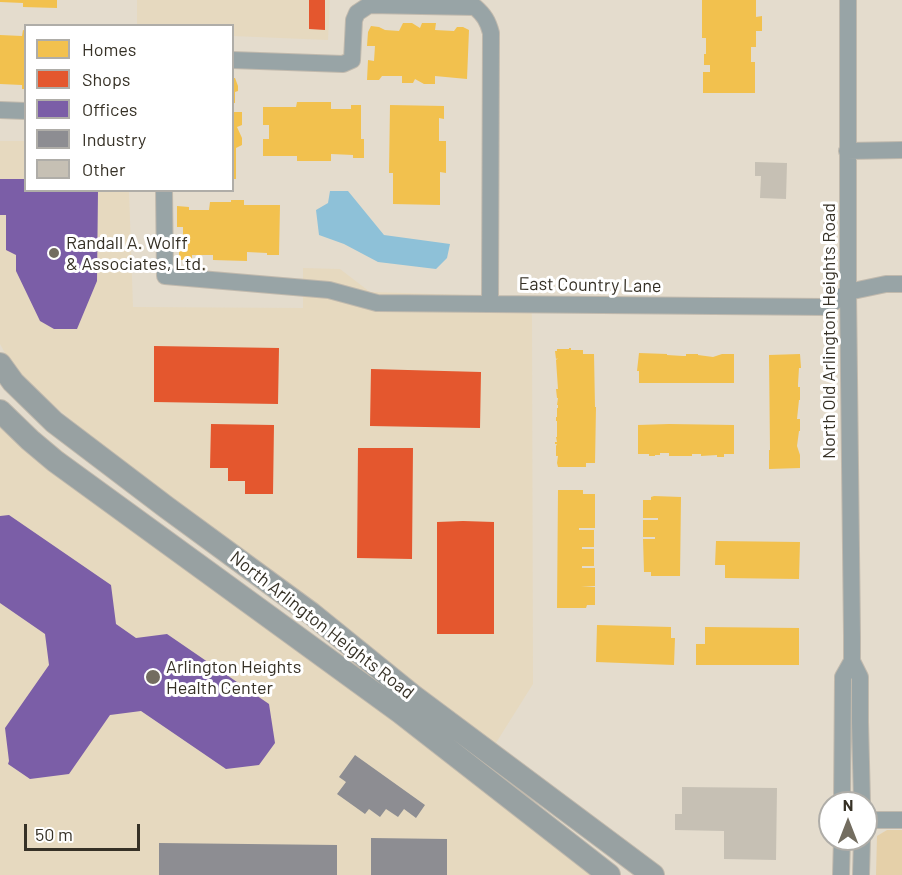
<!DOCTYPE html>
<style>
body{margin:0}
#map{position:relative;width:902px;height:875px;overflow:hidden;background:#e4dccd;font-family:Barlow,sans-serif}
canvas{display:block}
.legend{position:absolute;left:24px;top:24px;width:210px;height:168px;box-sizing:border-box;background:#fff;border:2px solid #afada8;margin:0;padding:8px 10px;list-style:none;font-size:18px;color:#363126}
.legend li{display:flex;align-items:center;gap:12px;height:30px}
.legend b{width:30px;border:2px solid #afada8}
.north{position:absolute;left:818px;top:791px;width:60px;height:60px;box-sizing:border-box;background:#fff;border:2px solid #afada8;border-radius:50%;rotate:0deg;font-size:16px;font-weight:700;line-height:24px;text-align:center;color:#363126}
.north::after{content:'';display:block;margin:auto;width:21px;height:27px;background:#736d60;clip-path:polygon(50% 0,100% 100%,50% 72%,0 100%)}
.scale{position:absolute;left:24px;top:824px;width:116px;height:27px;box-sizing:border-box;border:3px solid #363126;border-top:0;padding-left:8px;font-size:18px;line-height:21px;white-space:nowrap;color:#363126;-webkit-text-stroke:4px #fff;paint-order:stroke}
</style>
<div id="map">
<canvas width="902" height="875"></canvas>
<ul class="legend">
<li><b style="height:16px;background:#f2c14e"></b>Homes</li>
<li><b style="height:16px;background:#e4572e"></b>Shops</li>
<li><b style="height:16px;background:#7b5ea7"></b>Offices</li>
<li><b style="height:16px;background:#8d8d92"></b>Industry</li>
<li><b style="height:16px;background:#c6c0b4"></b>Other</li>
</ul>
<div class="north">N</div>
<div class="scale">50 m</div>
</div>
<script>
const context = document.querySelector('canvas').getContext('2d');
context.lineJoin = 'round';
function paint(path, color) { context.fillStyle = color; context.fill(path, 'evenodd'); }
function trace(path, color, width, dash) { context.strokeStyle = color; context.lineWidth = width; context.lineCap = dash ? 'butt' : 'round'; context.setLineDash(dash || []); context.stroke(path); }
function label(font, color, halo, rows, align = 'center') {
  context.font = font + ' Barlow,sans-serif'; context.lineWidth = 6; context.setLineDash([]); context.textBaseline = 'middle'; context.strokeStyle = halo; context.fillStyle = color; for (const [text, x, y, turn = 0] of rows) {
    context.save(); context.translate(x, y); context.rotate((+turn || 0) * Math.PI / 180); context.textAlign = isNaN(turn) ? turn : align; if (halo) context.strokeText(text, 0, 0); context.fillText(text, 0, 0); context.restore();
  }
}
paint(new Path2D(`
 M137 0H330L328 40 233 36 232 26 137 25Z
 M0 141H25L26 190 129 191 133 307 303 308V268L340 269 370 292 531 297 532 320 533 684 494 746 164 497 17 375 0 344Z
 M0 400 364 699 592 875H0Z`), '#e6d9bf');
paint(new Path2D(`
 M887 830H902V875H876L877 836Z`), '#e5d0a9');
paint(new Path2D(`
 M330 191H348L384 235 450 244 447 258 436 269 378 262 344 244 319 235 316 210 328 203Z`), '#8ec1d8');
paint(new Path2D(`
 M0 0H57V8L23 7V3L0 2Z
 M702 0H756V17L762 16V31H756V47H751V62H755V93H703V72H710V65H704V54H706V38H702Z
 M403 23H412L420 28 422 23H436L435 30 454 31 457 27H463L469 30 467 79 435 76V84H424L415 79 413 83H402V76H382L379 80H367L368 60 374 61 375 46H367L368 32 371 26 379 27 385 30 399 31Z
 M23 30 26 31V89H22V85L0 84V35L22 36Z
 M232 78H235L238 86V91L235 92V103H232Z
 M297 102H331V109H351V105H361V139H364V158H353V155L331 154V161H297V156H263V139H269V125H263V107H296Z
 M390 105 444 106V119L439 118V141H446V173L440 172V205L393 204V173H389Z
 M232 112H242V125L237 127 242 138V145L236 148V179H232Z
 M231 200H244V205H280L279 255H267V253L247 252V261L213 260V255H192V260H179V241H183V227H177V206L189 207V210H209L210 202H231Z
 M569 348H571V350H583V354H594L595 407H596L595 463H586V467H558L557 463 558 456H556V446L557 444H555V442H557L556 437H557V421H556V417H557V408H558V405H557L558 398H557L556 389H558L556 360 558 358 556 359 555 351H557V349H569Z
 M639 353 667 354V355L683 356H686V354H698V355L713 357 722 354H734V383H639V371H637Z
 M800 354 801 368H799L798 384V387H800V400H799L797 419H800V431H799L797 446 800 455V468L769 469V450H770L769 355Z
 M669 424 734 425V454H724V457H717V455L701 456V454H692V456H669V453H660V455H655V456H649V454H638V425Z
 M558 490H583V494H595V528H579V530H594V547H582V549H594V566H582V568H595V586H581L595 587V605H587L586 608H557Z
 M654 496 681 497 680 576H651V572H644L643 539H655V537H643V520H658V518H643V500H651V497Z
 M716 541 800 542 799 579 725 578V565H715Z
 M597 625 671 627V638H675L674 665 596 662Z
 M705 627 799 628V665H696V644H705Z`), '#f2c14e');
paint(new Path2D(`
 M309 0H325V30L309 29Z
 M154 346 279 348 278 404 154 402Z
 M371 369 481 372 480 428 370 426Z
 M211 424 274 425 273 494H245V481H228V468H210Z
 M358 448H413L412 559 357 558Z
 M463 521 494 522V634H437V522Z`), '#e4572e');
paint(new Path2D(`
 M0 179H26V190H98L97 281 77 329H54L40 321 16 271V255L6 250V215H0Z
 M9 515 111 585 116 624 136 638 167 634 269 704 275 743 259 765 226 769 141 711 110 715 69 774 30 779 8 764 9 761 5 728 49 665 45 634 0 603V516Z`), '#7b5ea7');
paint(new Path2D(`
 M355 755 425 805 416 818 404 809 398 817 386 809 380 817 369 809 365 814 337 794 346 782 339 777Z
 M371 838 447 839V875H371Z
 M159 843 337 845V875H159Z`), '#8d8d92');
paint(new Path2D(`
 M755 162 787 163 786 199 760 198 761 176H755Z
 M682 787 777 788 776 860 724 859V831L675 830V814H682Z`), '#c6c0b4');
const street = new Path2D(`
 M848 0V292L852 636V661L860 677V722L862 803
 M232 60 343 64 352 60 354 20 357 13 369 5 475 7C484 15 488 21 491 33L490 304
 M0 110 26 111
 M847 151 902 150
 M164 190 165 276 329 290 377 303 827 307 848 292 886 284H902
 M842 803 843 677 852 661
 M866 820H902
 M841 875 842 839
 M861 875 862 839`);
const secondary = new Path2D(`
 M0 364 13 382 54 422 166 507 312 614 412 695 653 875
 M0 411 30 440 55 461 400 712 609 875`);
trace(street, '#c0b9ad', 18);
trace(secondary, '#c0b9ad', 24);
trace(street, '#98a4a6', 16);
trace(secondary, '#98a1a2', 22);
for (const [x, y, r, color] of [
 [54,253,6,"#736d60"],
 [153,677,8,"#736d60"]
]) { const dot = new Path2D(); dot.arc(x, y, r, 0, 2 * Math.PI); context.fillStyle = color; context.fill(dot); trace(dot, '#fff', 2); }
label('18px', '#363126', '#fff', [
 ["Randall A. Wolff",66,243],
 ["& Associates, Ltd.",66,264],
 ["Arlington Heights",166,667],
 ["Health Center",166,688]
], 'left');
label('18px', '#363126', '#fff', [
 ["East Country Lane",590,285,1],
 ["North Old Arlington Heights Road",829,331,-90],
 ["North Arlington Heights Road",322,625,38]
]);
</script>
